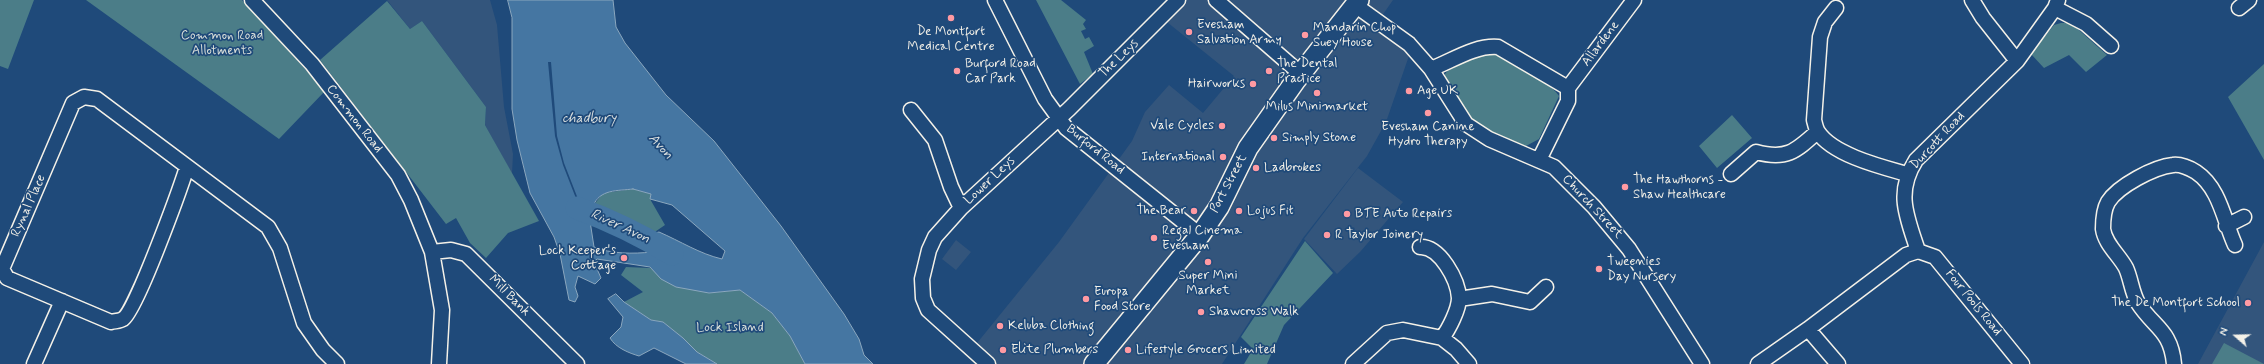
<!DOCTYPE html>
<style>
body{margin:0}
#map{position:relative;width:2264px;height:364px;overflow:hidden;background:#1f4a7a;font-family:Mynerve,sans-serif}
canvas{display:block}
.north{position:absolute;left:2216px;top:316px;width:40px;height:40px;-webkit-text-stroke:3px #1f4a7a;paint-order:stroke;rotate:290deg;font-size:11px;font-weight:700;line-height:16px;text-align:center;color:#f4f1e8}
.north::after{content:'';display:block;margin:auto;width:14px;height:18px;background:#f4f1e8;clip-path:polygon(50% 0,100% 100%,50% 72%,0 100%)}
</style>
<div id="map">
<canvas width="2264" height="364"></canvas>
<div class="north">N</div>
</div>
<script>
const context = document.querySelector('canvas').getContext('2d');
context.lineJoin = 'round';
function paint(path, color) { context.fillStyle = color; context.fill(path, 'evenodd'); }
function trace(path, color, width, dash) { context.strokeStyle = color; context.lineWidth = width; context.lineCap = dash ? 'butt' : 'round'; context.setLineDash(dash || []); context.stroke(path); }
function label(font, color, halo, rows, align = 'center') {
  context.font = font + ' Mynerve,sans-serif'; context.lineWidth = 3.5; context.setLineDash([]); context.textBaseline = 'middle'; context.strokeStyle = halo; context.fillStyle = color; for (const [text, x, y, turn = 0] of rows) {
    context.save(); context.translate(x, y); context.rotate((+turn || 0) * Math.PI / 180); context.textAlign = isNaN(turn) ? turn : align; if (halo) context.strokeText(text, 0, 0); context.fillText(text, 0, 0); context.restore();
  }
}
paint(new Path2D(`
 M387 0H490L497 25 504 107 513 154 512 174 485 125 486 107 422 21 410 29Z
 M1179 0H1393L1377 23 1411 50 1386 122 1367 156 1303 238 1222 364H992L973 348 1059 242 1132 141 1145 112 1169 85 1203 113 1234 76 1162 18Z
 M1358 168 1403 202 1360 252 1337 274 1304 239Z
 M956 240 971 252 956 270 942 259Z
 M2264 242V364H2198Z`), '#33557c');
paint(new Path2D(`
 M0 0H34L8 69 0 66Z
 M86 0H242L325 91 279 139Z
 M1036 0H1061L1086 20 1083 24 1086 29 1081 31 1085 39 1089 37 1094 46 1084 52 1093 74 1080 84Z
 M387 1 410 29 422 21 486 107 485 125 539 221 508 233 486 258 470 243 456 218 446 224 320 60Z
 M2061 23H2071L2107 55 2086 72 2069 55 2044 68 2031 54 2054 25Z
 M1494 53C1512 64 1548 79 1559 96L1539 139 1526 146 1510 143 1471 122 1465 108 1445 80V74C1457 59 1476 56 1494 53Z
 M2264 64V160L2228 97Z
 M1732 115 1752 138 1717 168 1699 146Z
 M633 189 651 194 650 199 665 225 646 238 593 206 603 193Z
 M1305 241 1333 273 1284 325 1267 364H1244L1253 349 1241 337Z
 M626 267 650 268 709 293 740 290 772 313 790 336 805 364H717L697 352 663 322 651 320 624 302 643 292 621 275Z
 M2224 343 2264 364H2212Z`), '#4b7d88');
const water = new Path2D(`
 M508 0H613L616 27 625 43 666 95 714 141 781 226 844 314 859 339 864 355 873 364H805L790 336 772 313 740 290 709 293 676 287 661 279 650 267 597 259 594 262 601 278 595 284 578 276 575 287 578 296 575 302 569 300 560 254 554 237 530 193 517 140 512 109V18ZM633 189 651 194 650 199 672 205 725 251 722 259C700 254 680 241 659 232L648 235 644 242 650 246 652 252C633 254 611 254 594 247L590 221 605 224 608 214 593 206C600 189 617 191 633 189Z
 M616 294 624 302 651 320 663 322 683 338 697 352 717 364H686L654 348 639 356C629 353 616 348 610 338L621 327 623 317 608 299Z`);
paint(water, '#4576a2');
trace(water, '#8ba7be', 1);
paint(new Path2D(`
 M548 62H551L557 136 564 163 578 199 595 207 594 208 577 201 563 165 555 136Z`), '#1f4a7a');
trace(new Path2D(`
 M577 208C610 220 641 235 672 254`), '#4576a2', 23);
const minor = new Path2D(`
 M252 0 312 64 398 175 411 200 432 252 442 310 439 364
 M995 0 1045 99 1066 128 1200 235
 M1216 0 1301 74
 M1972 0 1983 18 2017 61
 M1355 5 1409 44 1431 69
 M1836 8 1825 22 1820 37 1814 120C1815 124 1816 129 1818 132 1833 155 1882 167 1907 174
 M2055 8 2086 24 2111 46
 M2239 8 2249 0
 M1568 88 1634 0
 M911 110 935 140 951 187 961 208
 M1539 160 1568 101V88L1498 47C1475 45 1452 61 1431 69L1466 124 1489 139 1554 167 1594 207 1629 249 1702 364
 M187 167C180 189 136 311 123 319 120 321 115 321 111 322L7 278 2 269 73 103 84 97 97 99 268 227 280 248 304 323 323 350 337 364
 M1731 174 1756 152C1786 160 1795 152 1817 132
 M2226 226 2244 217
 M1420 247C1440 246 1458 280 1459 298 1459 309 1449 329 1442 338
 M1918 251C1907 217 1895 193 1916 160L2017 61 2055 8 2058 0
 M1918 251 1935 257 2022 364
 M432 252 451 250 466 254 577 364
 M1459 299 1492 294 1530 302 1546 287
 M1808 329 1838 364
 M34 364 62 301
 M988 364 928 310 923 298 922 279 929 250 935 237 961 208 1069 109 1178 0
 M1353 364 1387 333 1403 330 1442 338 1456 349 1469 364
 M1758 364 1808 329 1906 255 1918 251
 M2174 364C2171 330 2154 328 2138 303 2132 293 2131 279 2126 268 2119 255 2105 244 2103 229 2103 221 2104 209 2108 202 2118 186 2154 167 2173 165 2180 164 2190 168 2196 172 2220 188 2224 221 2235 245`);
const secondary = new Path2D(`
 M1094 364 1200 235 1219 207 1248 148 1296 80 1359 0`);
trace(minor, '#f4f1e8', 17);
trace(secondary, '#f4f1e8', 22);
trace(minor, '#1f4a7a', 14);
trace(secondary, '#1f4a7a', 19);
for (const [x, y, r, color] of [
 [951,18,4,"#ff9aa2"],
 [1189,32,4,"#ff9aa2"],
 [1305,35,4,"#ff9aa2"],
 [957,71,4,"#ff9aa2"],
 [1269,71,4,"#ff9aa2"],
 [1253,84,4,"#ff9aa2"],
 [1409,91,4,"#ff9aa2"],
 [1317,93,4,"#ff9aa2"],
 [1428,113,4,"#ff9aa2"],
 [1222,126,4,"#ff9aa2"],
 [1274,138,4,"#ff9aa2"],
 [1223,157,4,"#ff9aa2"],
 [1256,168,4,"#ff9aa2"],
 [1625,187,4,"#ff9aa2"],
 [1194,211,4,"#ff9aa2"],
 [1239,211,4,"#ff9aa2"],
 [1347,214,4,"#ff9aa2"],
 [1327,235,4,"#ff9aa2"],
 [1154,238,4,"#ff9aa2"],
 [624,258,4,"#ff9aa2"],
 [1208,262,4,"#ff9aa2"],
 [1599,269,4,"#ff9aa2"],
 [1086,299,4,"#ff9aa2"],
 [2248,303,4,"#ff9aa2"],
 [1201,312,4,"#ff9aa2"],
 [1000,326,4,"#ff9aa2"],
 [1003,350,4,"#ff9aa2"],
 [1128,350,4,"#ff9aa2"]
]) { const dot = new Path2D(); dot.arc(x, y, r, 0, 2 * Math.PI); context.fillStyle = color; context.fill(dot); trace(dot, '#1f4a7a', 1.5); }
label('13px', '#f4f1e8', '#1f4a7a', [
 ["Evesham",1197,25],
 ["Salvation Army",1197,40],
 ["Mandarin Chop",1313,28],
 ["Suey House",1313,43],
 ["De Montfort",951,32,"center"],
 ["Medical Centre",951,47,"center"],
 ["Burford Road",965,64],
 ["Car Park",965,79],
 ["The Dental",1277,64],
 ["Practice",1277,79],
 ["Hairworks",1245,84,"right"],
 ["Age UK",1417,91],
 ["Milus Minimarket",1317,107,"center"],
 ["Vale Cycles",1214,126,"right"],
 ["Evesham Canine",1428,127,"center"],
 ["Hydro Therapy",1428,142,"center"],
 ["Simply Stone",1282,138],
 ["International",1215,157,"right"],
 ["Ladbrokes",1264,168],
 ["The Hawthorns -",1633,180],
 ["Shaw Healthcare",1633,195],
 ["The Bear",1186,211,"right"],
 ["Lojus Fit",1247,211],
 ["BTE Auto Repairs",1355,214],
 ["Regal Cinema",1162,231],
 ["Evesham",1162,246],
 ["R Taylor Joinery",1335,235],
 ["Lock Keeper's",616,251,"right"],
 ["Cottage",616,266,"right"],
 ["Tweenies",1607,262],
 ["Day Nursery",1607,277],
 ["Super Mini",1208,276,"center"],
 ["Market",1208,291,"center"],
 ["Europa",1094,292],
 ["Food Store",1094,307],
 ["The De Montfort School",2240,303,"right"],
 ["Shawcross Walk",1209,312],
 ["Keluba Clothing",1008,326],
 ["Elite Plumbers",1011,350],
 ["Lifestyle Grocers Limited",1136,350]
], 'left');
label('13px', '#dbe0da', '#1f4a7a', [
 ["Common Road",222,36],
 ["Allotments",222,51],
 ["Lock Island",730,328]
]);
label('13px', '#f4f1e8', '#1f4a7a', [
 ["Allardene",1601,44,-53],
 ["The Leys",1119,59,-44],
 ["Common Road",354,119,52],
 ["Durcott Road",1938,141,-47],
 ["Burford Road",1095,150,39],
 ["Lower Leys",990,181,-43],
 ["Port Street",1229,184,-62],
 ["Rynal Place",29,206,-66],
 ["Church Street",1592,207,47],
 ["Mill Bank",509,296,45],
 ["Four Pools Road",1973,303,51]
]);
label('italic 14px', '#dadfde', '#1f4a7a', [
 ["chadbury",589,119],
 ["Avon",660,147,48],
 ["River Avon",620,227,25]
]);
</script>
